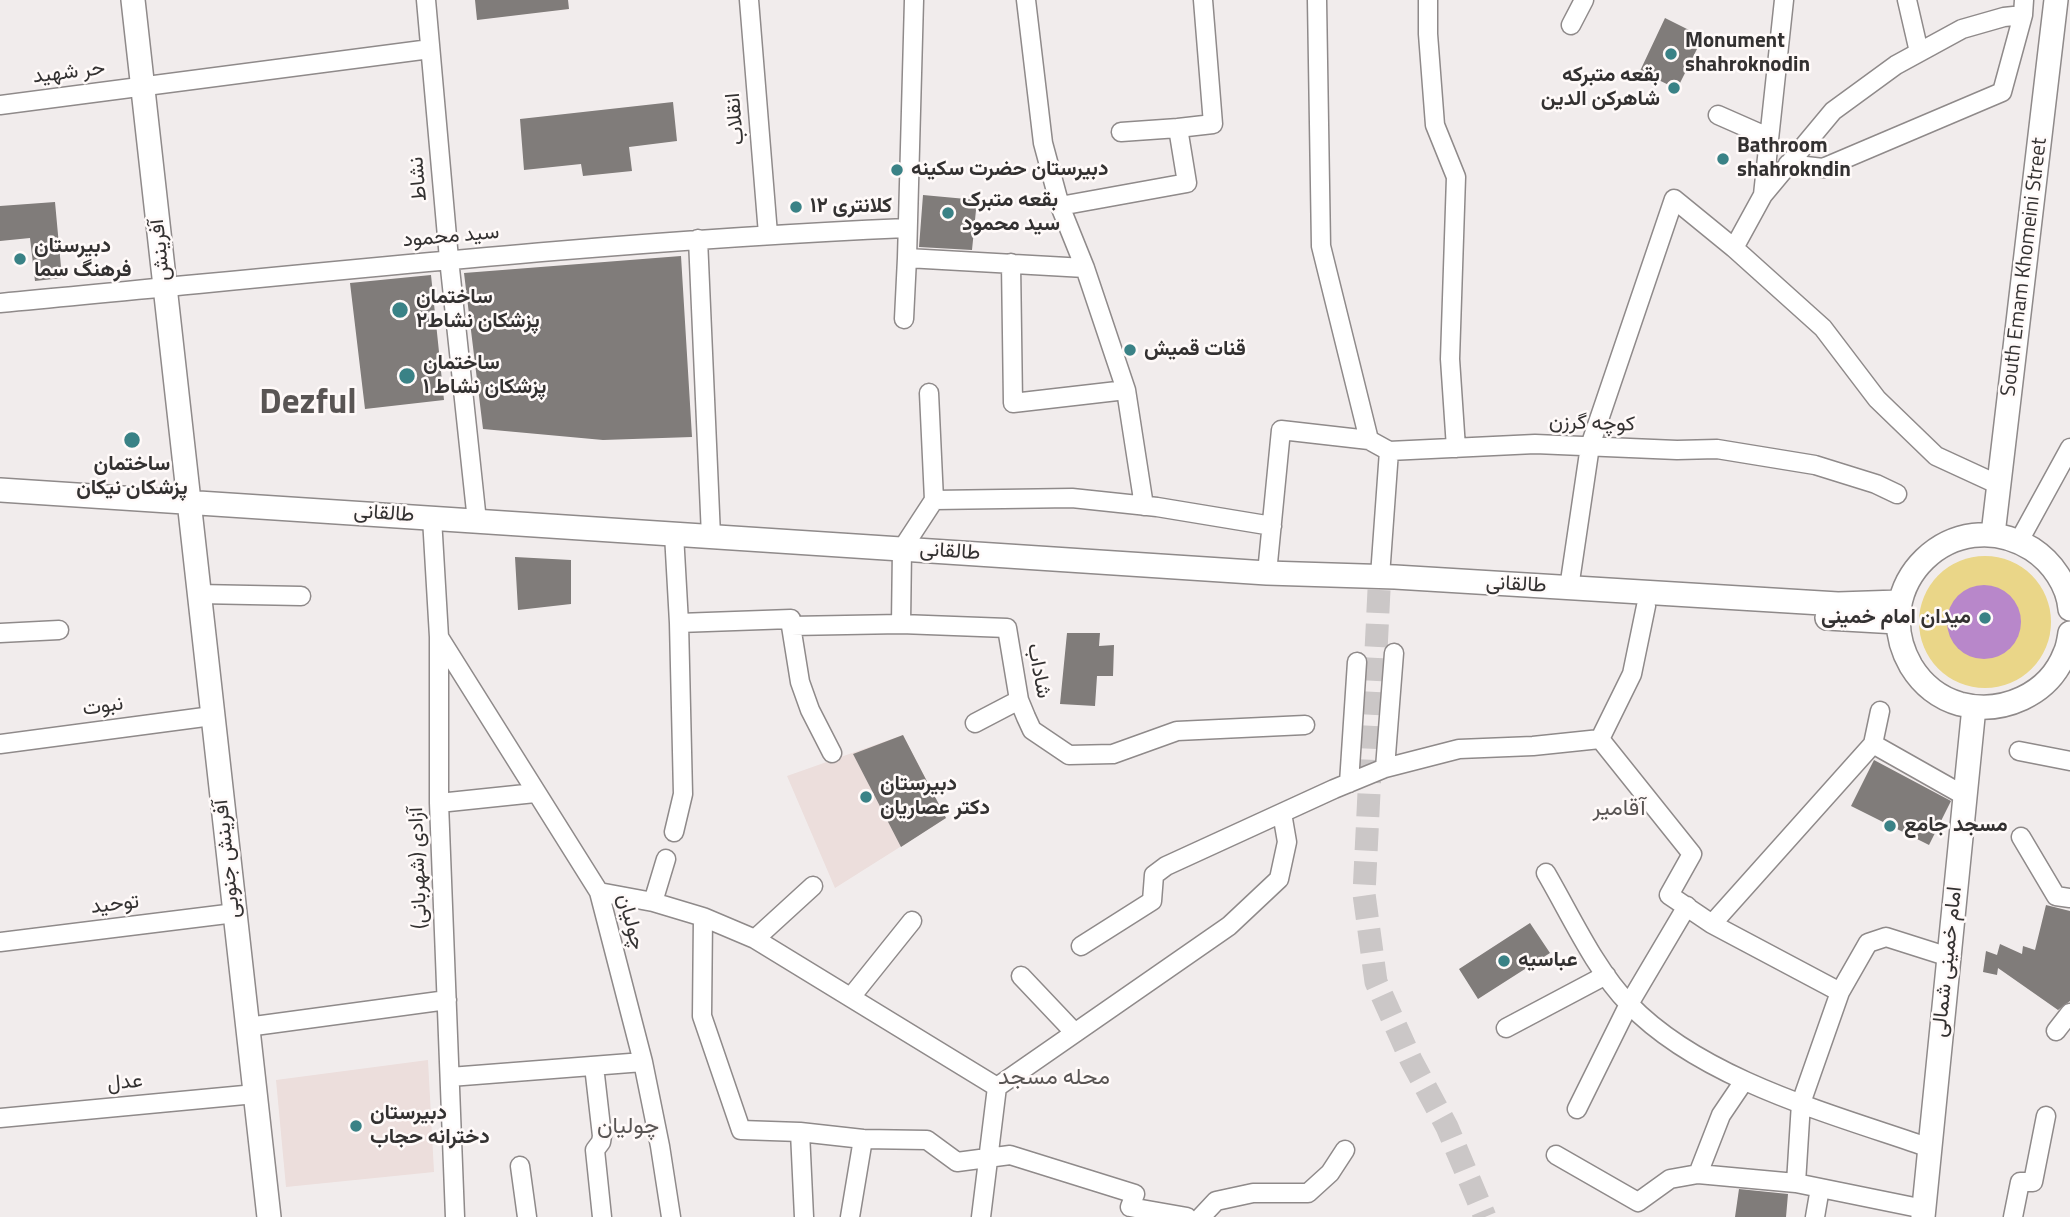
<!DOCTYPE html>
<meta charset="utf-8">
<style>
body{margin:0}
canvas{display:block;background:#f1ecec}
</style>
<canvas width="2070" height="1217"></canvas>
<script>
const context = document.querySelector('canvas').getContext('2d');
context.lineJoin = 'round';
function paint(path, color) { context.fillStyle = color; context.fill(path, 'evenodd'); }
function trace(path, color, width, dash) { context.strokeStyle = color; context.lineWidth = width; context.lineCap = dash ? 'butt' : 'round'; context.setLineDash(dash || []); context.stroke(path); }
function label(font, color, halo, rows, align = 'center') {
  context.font = font + ' "Titillium Web",Vazirmatn,sans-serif'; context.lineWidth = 5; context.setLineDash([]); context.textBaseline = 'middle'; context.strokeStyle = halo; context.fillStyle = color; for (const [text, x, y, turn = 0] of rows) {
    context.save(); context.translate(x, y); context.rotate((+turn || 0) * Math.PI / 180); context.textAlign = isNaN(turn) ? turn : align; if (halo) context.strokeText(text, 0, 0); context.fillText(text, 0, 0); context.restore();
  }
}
paint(new Path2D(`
 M903 735 946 818 835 888 787 776Z
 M428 1060 434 1172 286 1187 276 1080Z`), '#ecdedc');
paint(new Path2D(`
 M1919 622a66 66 0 1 1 132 0a66 66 0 1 1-132 0Z`), '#ead688');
paint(new Path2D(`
 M1947 622a37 37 0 1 1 74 0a37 37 0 1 1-74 0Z`), '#b887ca');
paint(new Path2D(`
 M475 0H568L569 9 477 20Z
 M1665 18 1703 37 1677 89 1640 71Z
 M673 102 677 141 629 147 632 171 583 176 581 164 524 170 520 119Z
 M923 195 977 200 972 250 919 247Z
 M55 202 62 278 35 281 30 238 0 241V206Z
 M681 256 692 437 603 440 483 429 464 273Z
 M431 275 444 400 365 409 350 283Z
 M515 557 571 560V604L518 610Z
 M1067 633H1100L1099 646 1114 645 1113 676H1097L1095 706 1060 704Z
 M903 735 946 818 901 847 853 754Z
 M1874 760 1951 801 1929 845 1851 806Z
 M2046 905 2070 911V1001L2058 1010 1998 968 1997 975 1983 972 1986 951 1997 955 2000 944 2022 954 2023 946 2035 950Z
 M1530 923 1550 953 1478 999 1459 969Z
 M1739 1189 1788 1194 1786 1217H1735Z`), '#807c7a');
trace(new Path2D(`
 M1379 590 1364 894 1376 982 1411 1060 1447 1127 1485 1217`), '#cbc7c7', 23, [23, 11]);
const minor = new Path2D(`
 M426 0 449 259 477 521
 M749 0 768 234
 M914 0 907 258 1085 268
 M1317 0 1321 246 1369 440
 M1428 0V34L1435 125 1456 177 1450 359 1456 448
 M1907 0 1919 52
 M1571 25 1584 0
 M0 105 430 49
 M1718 115 1768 137
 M1121 132 1178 128
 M1788 164 1823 168 2002 92 2023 15 2024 0
 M1763 195 1784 0
 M1060 206 1187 183 1178 128 1213 124 1203 0
 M698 239 711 536
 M1734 248 1763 195 1833 111 1896 65 1962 29 2004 17 2023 15
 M1011 263 1013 403 1126 390 1085 268 1060 206 1043 143 1026 0
 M0 303C302 275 604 241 907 228
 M904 319 907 258
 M1126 390 1144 506
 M929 393 934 500
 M432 518 439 637V803L455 1217
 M674 534 679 623 683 794 674 832
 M2019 541 2070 448
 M1267 573 1281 430 1369 440 1389 451 1535 444 1677 450 1717 449 1815 465 1876 484 1897 494
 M1380 576 1389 451
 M1569 588 1590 446 1674 199 1734 248 1823 328 1877 399 1936 456 1999 485
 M198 594 301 596
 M679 623 791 619V626L901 624 1007 628 1019 700 1026 717 1032 730 1069 755 1113 754 1177 731 1305 725
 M901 624 902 549 934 500 1072 498 1157 507 1272 526
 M791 626 800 682 810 710 832 753
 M0 633 59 630
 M439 637 599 892 643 1062 660 1146 671 1217
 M1394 653 1385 768 1459 749 1533 746 1600 739
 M975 723 1019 700
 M1600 739 1692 854 1669 895 1712 924 1840 992
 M1600 739 1632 674 1646 606
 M0 744 212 716
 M1873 744 1965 796
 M2019 751 2070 761
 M1349 783 1357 662
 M439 803 535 793
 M2021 837 2056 896 2070 898
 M1546 873C1570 914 1596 971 1629 1004 1702 1080 1832 1114 1930 1148
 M599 892 653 902 703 917 755 939 997 1087
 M653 902 666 859
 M703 917 702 1016 741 1130 800 1132 863 1139 927 1140 957 1162 1010 1155 1135 1194 1130 1207 1187 1217
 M1712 924 1873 744 1880 711
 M755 939 813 886
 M0 942 235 913
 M1081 946 1152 901 1154 875 1166 866 1334 789 1385 768
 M1021 976 1075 1033
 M851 997 912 921
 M247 1027 447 1000
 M1506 1028 1606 975
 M2056 1031 2070 1013
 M594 1066 602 1136 601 1142 595 1150 602 1217
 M450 1077 643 1062
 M997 1087 1229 926 1279 879 1287 842 1282 813
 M1577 1109 1629 1004 1687 906
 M0 1118 255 1094
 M800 1132 804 1217
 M1556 1155 1638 1202 1670 1179 1698 1174 1796 1183 1924 1209
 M520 1166 527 1217
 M1698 1174 1721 1115 1744 1081
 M1796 1183 1801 1103 1840 992 1868 943 1886 937 1949 957
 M850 1217 863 1139
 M981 1217 997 1087
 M1201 1217 1216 1201 1253 1193H1308L1330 1173 1345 1150
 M1815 1217 1820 1188
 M2013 1217 2020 1182H2033L2046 1116`);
const major = new Path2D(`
 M133 0 269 1217
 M0 490 1267 573 1395 577 1838 604 1899 602
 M1993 534 2056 0
 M2070 609C2068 585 2052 562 2032 549 1953 500 1865 586 1911 666 1922 684 1939 698 1960 704 2002 715 2049 695 2065 653 2068 647 2069 639 2070 633
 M1827 618 1897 622
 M1923 1217 1974 707`);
trace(minor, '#8f8a8a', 21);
trace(major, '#8f8a8a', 26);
trace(minor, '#fff', 18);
trace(major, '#fff', 23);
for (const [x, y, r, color] of [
 [1671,54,7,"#3a8286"],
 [1674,88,7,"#3a8286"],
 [1723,159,7,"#3a8286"],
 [897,170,7,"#3a8286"],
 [796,207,7,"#3a8286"],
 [948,213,7,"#3a8286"],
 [20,259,7,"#3a8286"],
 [400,310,9,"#3a8286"],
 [1130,350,7,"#3a8286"],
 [407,376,9,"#3a8286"],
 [132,440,9,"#3a8286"],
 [1985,618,7,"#3a8286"],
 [866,797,7,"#3a8286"],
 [1890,826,7,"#3a8286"],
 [1504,961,7,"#3a8286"],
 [356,1126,7,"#3a8286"]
]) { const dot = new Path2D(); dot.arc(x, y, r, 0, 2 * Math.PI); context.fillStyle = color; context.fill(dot); trace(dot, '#fffaf9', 2.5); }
label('bold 21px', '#333131', '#fffaf9', [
 ["Monument",1685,42],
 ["shahroknodin",1685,66],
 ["بقعه متبرکه",1660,76,"right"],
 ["شاهرکن الدین",1660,100,"right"],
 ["Bathroom",1737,147],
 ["shahrokndin",1737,171],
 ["دبیرستان حضرت سکینه",911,170],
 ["بقعه متبرک",962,201],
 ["سید محمود",962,225],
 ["کلانتری ۱۲",810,207],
 ["دبیرستان",34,247],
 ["فرهنگ سما",34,271],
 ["ساختمان",416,298],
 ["پزشکان نشاط۲",416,322],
 ["قنات قمیش",1144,350],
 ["ساختمان",423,364],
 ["پزشکان نشاط ۱",423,388],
 ["ساختمان",132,465,"center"],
 ["پزشکان نیکان",132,489,"center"],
 ["میدان امام خمینی",1971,618,"right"],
 ["دبیرستان",880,785],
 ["دکتر عصاریان",880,809],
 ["مسجد جامع",1904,826],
 ["عباسیه",1518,961],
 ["دبیرستان",370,1114],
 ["دخترانه حجاب",370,1138]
], 'left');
label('21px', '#333131', '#fffaf9', [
 ["حر شهید",69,73,-7],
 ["انقلاب",736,119,-95],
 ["نشاط",419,179,-95],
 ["سید محمود",451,237,-5],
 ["آفرینش",161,250,-96],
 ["South Emam Khomeini Street",2025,267,-83],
 ["کوچه گرزن",1592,424,2],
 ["طالقانی",384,514,4],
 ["طالقانی",950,552,4],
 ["طالقانی",1516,585,3],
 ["شاداب",1038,671,79],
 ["نبوت",103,707,-8],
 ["آفرینش جنوبی",228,859,-96],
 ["آزادی (شهربانی)",419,868,-92],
 ["توحید",115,905,-7],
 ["چولیان",630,922,75],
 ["امام خمینی شمالی",1948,962,-84],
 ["عدل",125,1083,-5]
]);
label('23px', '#595554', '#fffaf9', [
 ["آقامیر",1619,809],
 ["محله مسجد",1054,1078],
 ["چولیان",628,1127]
]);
label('bold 35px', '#595554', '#fffaf9', [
 ["Dezful",308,404]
]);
</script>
